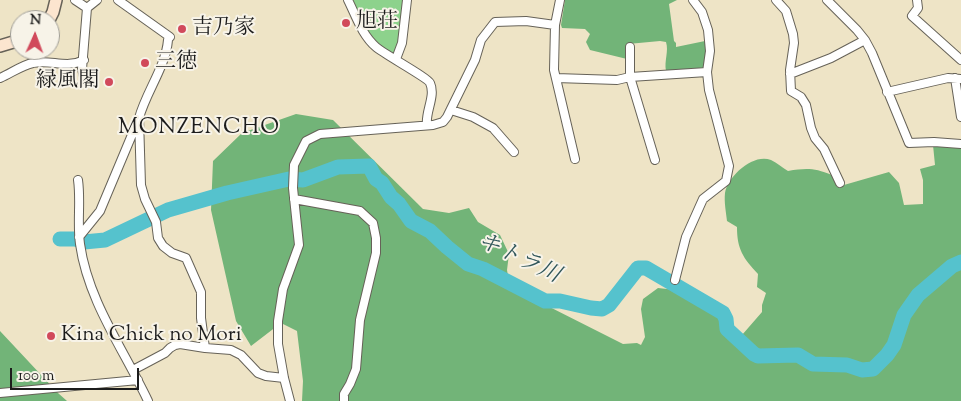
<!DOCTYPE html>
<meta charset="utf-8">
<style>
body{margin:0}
#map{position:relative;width:961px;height:401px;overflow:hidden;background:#eee4c6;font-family:"Sorts Mill Goudy",serif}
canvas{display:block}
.north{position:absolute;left:10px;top:10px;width:50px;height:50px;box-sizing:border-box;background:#f7f3e8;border:1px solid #9f9d96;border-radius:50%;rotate:2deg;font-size:14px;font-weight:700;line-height:20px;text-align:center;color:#1c1c1c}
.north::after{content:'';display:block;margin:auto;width:18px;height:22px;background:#d1495b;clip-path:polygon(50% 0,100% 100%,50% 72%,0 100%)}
.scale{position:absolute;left:10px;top:368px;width:129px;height:22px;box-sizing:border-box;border:2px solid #1c1c1c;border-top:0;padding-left:6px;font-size:15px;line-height:18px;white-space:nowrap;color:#1c1c1c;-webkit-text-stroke:4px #f7f3e8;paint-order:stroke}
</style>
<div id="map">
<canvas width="961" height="401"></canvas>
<div class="north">N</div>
<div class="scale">100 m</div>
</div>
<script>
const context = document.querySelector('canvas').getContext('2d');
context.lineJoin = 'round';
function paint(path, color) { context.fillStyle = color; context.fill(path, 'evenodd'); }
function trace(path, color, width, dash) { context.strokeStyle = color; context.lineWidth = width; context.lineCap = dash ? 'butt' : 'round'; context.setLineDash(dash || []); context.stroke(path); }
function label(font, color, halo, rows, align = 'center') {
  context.font = font + ' "Sorts Mill Goudy","Noto Serif JP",serif'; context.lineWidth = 4; context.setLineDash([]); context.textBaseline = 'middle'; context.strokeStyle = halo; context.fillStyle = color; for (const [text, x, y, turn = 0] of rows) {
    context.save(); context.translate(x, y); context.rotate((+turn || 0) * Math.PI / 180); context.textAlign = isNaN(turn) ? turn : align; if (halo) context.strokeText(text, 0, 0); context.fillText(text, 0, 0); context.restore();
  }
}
paint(new Path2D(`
 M353 0H403C405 9 401 40 397 48 396 51 394 52 391 54L376 45V41H372L367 34Z`), '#8dd28c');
paint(new Path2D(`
 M565 0H677L669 4 674 41 676 43V47L705 41V66L703 69 666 71C664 61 669 51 666 42L660 41 628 44 627 59 590 50 586 42 590 34 585 29 562 28 561 25Z
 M296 114 333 120 423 209 449 213 469 208 478 222 500 235 509 254 507 270 510 287 623 344 637 343 641 345 645 337 641 309 643 299 658 288 676 290 721 314 729 338 742 335 762 312V305L766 293 757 287 758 274C743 258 737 249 737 227L727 221C726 212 724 202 725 193 728 176 753 153 771 160 777 163 783 168 788 171 807 168 814 168 832 175L837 187 889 172 899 183 904 205 923 204V180L920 169 935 165 933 145 961 147V401H302L303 381 297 331 281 323 251 346 236 321 211 210 213 161 242 133Z
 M0 331 58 393 67 401H0Z`), '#72b478');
trace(new Path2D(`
 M60 239H75L84 242 105 240 168 210 227 193 289 179 303 180 338 167 369 166 376 179 382 183 391 197 399 204 411 221 430 231 447 247 468 264 483 269 545 301H560L591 308 602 309 609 305 638 268H646L723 313 726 319 727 329 754 354 758 356 798 355 813 364 847 365 862 370 873 369 887 355 894 345 904 315 918 295 952 266 961 262`), '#55c2cd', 15);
const street = new Path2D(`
 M75 0 87 8 97 0
 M118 0 170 37
 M348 0C356 16 362 35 376 47 384 54 428 78 430 83 436 96 425 112 427 125
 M560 0 555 25 554 70 575 159
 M776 0 786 11 793 34 794 43 790 70 791 91 801 97 806 105 811 128 815 138 824 149 840 183
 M827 0 857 30 865 40 872 53 909 143 934 142 961 144
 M917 0 918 8 912 16 961 60
 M630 47V77L655 160
 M396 59 402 43 407 0
 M790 74 831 58 865 40
 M0 78C10 74 22 65 33 63 50 59 67 69 84 60
 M556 78 617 80 630 77 707 72
 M955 78 961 117
 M85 81 82 69 87 8
 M887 92 948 78 961 79
 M451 110 473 117 493 128 514 152
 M139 118 141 185 145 199 156 222 158 238 163 246 172 253 186 258 201 292V318L205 348
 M78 180C81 201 77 222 80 244 88 301 124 350 148 401
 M294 199 360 211 373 223 376 238V253L360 320 356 369 350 384 344 394V401
 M79 237 100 211 139 118C146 92 166 66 168 40
 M675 280 686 237 703 199 726 181 729 166 709 90 707 72 710 51 708 30 702 12 693 0
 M133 370 165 353 170 348 175 345 180 344 205 348 231 350 241 355 258 373 266 376 284 378
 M0 393 138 380
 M290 401 284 378 278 344V321L283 289 299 245 293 188 294 165 306 141 320 134 433 125 443 122 447 117 475 60 481 40 495 22 526 21 555 25`);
const secondary = new Path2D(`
 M49 20 53 12 56 0
 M0 46 20 40`);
trace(street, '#666258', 10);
trace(secondary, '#666258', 14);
trace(street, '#fff', 8);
trace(secondary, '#fce5cf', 11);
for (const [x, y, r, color] of [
 [346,23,5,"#d1495b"],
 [182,29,5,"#d1495b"],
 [145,63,5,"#d1495b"],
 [109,82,5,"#d1495b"],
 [51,336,5,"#d1495b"]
]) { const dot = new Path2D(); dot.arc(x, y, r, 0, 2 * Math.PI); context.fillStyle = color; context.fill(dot); trace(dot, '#f7f3e8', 2); }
label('21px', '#1c1c1c', '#f7f3e8', [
 ["旭荘",356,23],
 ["吉乃家",192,29],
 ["三徳",155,63],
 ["緑風閣",99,82,"right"],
 ["Kina Chick no Mori",61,336]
], 'left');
context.letterSpacing = '1px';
label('22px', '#1c1c1c', '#f7f3e8', [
 ["MONZENCHO",199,129]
]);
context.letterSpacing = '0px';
label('italic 22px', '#30565a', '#f7f3e8', [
 ["キトラ川",518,260,25]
]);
</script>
